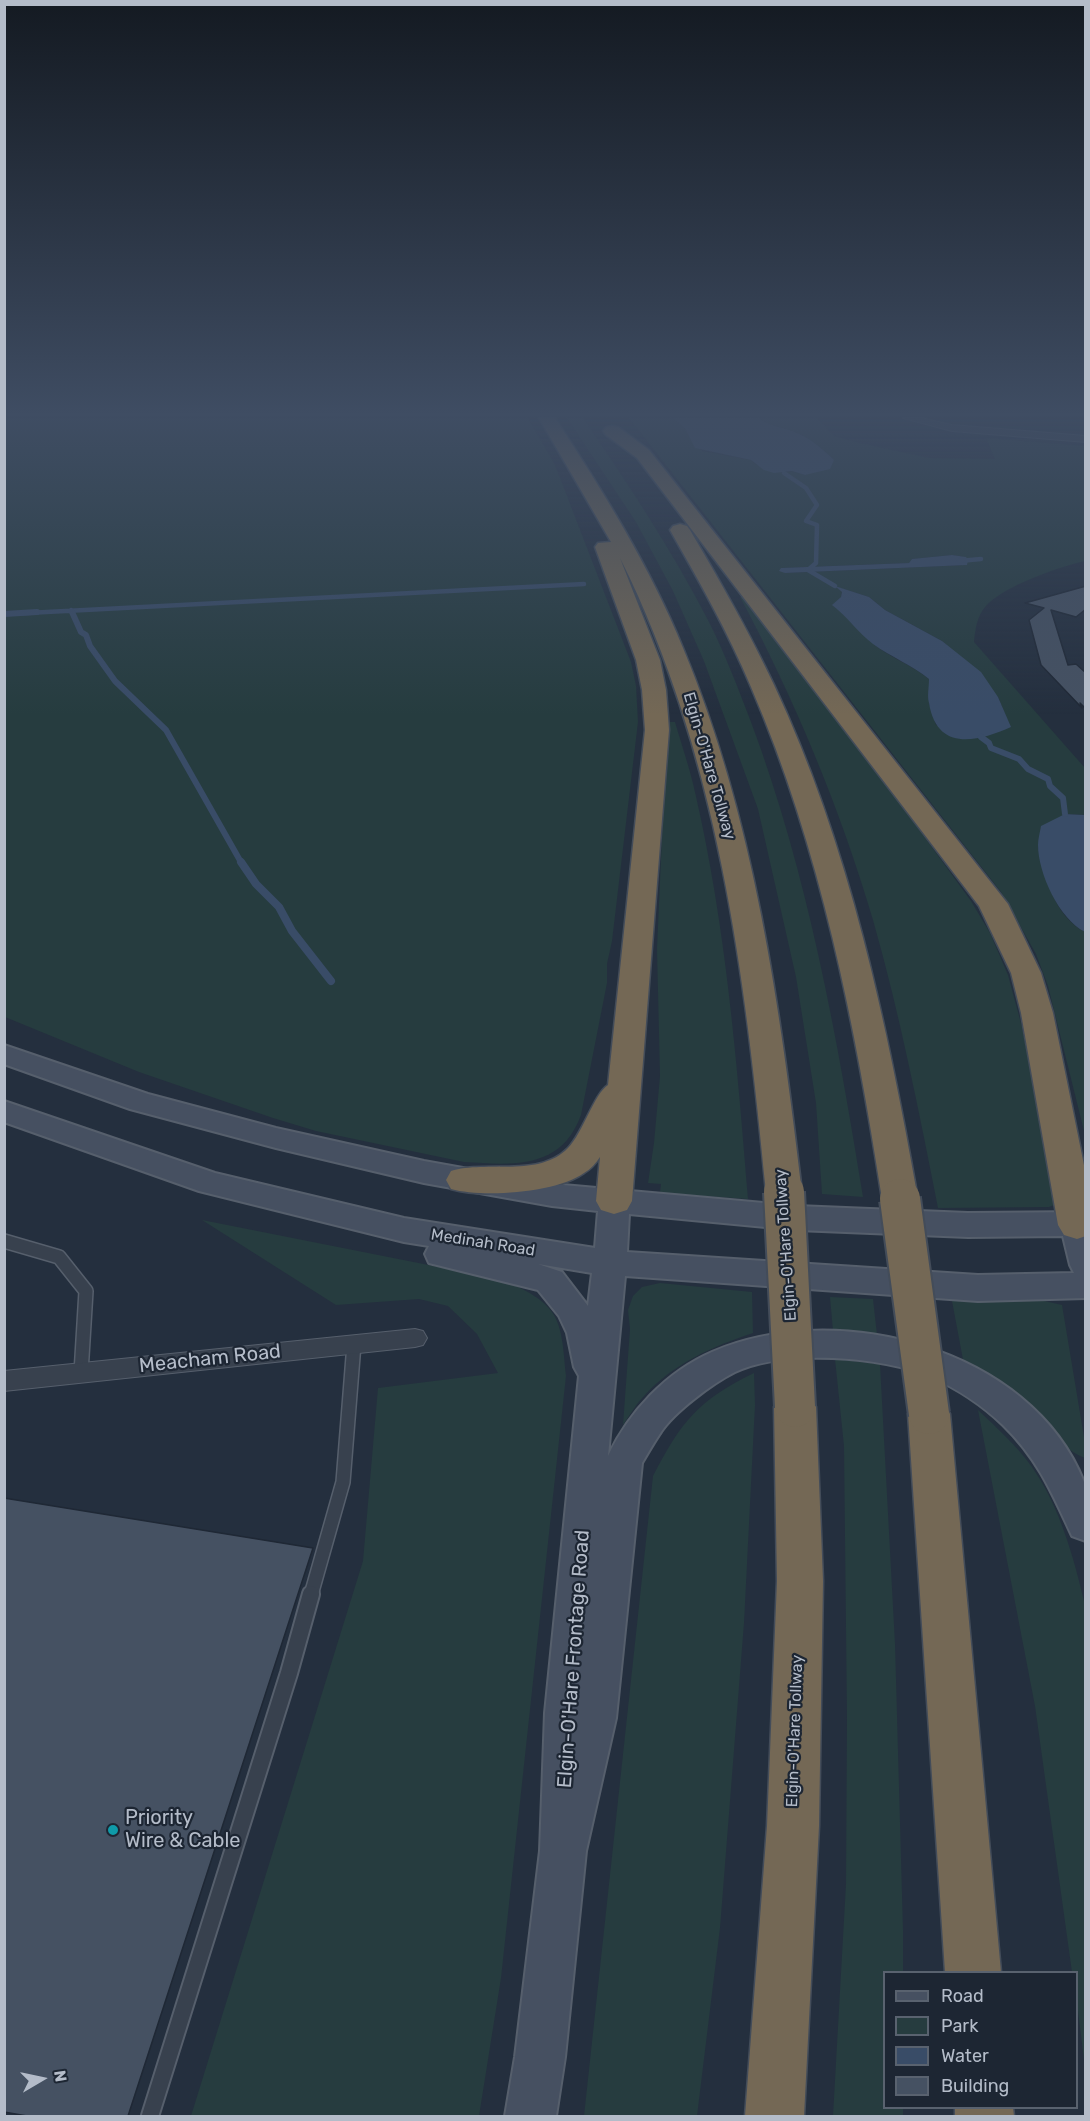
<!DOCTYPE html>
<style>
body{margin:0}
#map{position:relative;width:1090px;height:2121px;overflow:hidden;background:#242f3e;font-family:Rubik,sans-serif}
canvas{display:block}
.frame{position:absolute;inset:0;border:6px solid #b4bcc9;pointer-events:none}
.legend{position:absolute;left:883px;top:1971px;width:195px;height:138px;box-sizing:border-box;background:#1d2633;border:2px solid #59626f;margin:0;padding:8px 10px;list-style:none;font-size:18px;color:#b4bcc9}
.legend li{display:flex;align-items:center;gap:12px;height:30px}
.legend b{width:30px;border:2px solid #59626f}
.north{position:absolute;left:12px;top:2049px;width:60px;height:60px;-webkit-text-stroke:4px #1d2633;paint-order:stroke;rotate:81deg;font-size:16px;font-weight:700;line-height:24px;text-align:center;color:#b4bcc9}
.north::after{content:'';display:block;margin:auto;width:21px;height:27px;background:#b4bcc9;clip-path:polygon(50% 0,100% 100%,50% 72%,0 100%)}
</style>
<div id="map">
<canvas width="1090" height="2121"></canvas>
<div class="frame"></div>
<ul class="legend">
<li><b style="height:8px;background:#465061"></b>Road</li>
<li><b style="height:16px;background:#263c3f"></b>Park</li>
<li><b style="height:16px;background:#394c67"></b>Water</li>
<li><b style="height:16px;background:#455162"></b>Building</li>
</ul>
<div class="north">N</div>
</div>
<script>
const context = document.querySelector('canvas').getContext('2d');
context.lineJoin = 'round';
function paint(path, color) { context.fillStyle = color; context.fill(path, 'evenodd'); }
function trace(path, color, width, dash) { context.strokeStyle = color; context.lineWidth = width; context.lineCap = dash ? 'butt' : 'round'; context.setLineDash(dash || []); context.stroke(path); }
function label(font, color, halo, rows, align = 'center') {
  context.font = font + ' Rubik,sans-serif'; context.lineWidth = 4.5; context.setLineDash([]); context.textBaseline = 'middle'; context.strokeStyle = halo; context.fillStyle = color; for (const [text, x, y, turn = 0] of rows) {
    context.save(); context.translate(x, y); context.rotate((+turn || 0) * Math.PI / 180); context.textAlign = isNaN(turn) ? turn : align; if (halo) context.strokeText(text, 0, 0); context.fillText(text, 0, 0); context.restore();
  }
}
paint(new Path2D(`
 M4 418H528L555 465 631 662 636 686 638 722 612 941 607 964V983L581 1115C561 1170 513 1165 464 1162L316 1131 273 1118 139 1072 5 1017Z
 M567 418H583C628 484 672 550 709 622 725 654 738 688 751 722 808 874 837 1036 863 1197L822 1194 816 1103 796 977 758 809 704 661 673 591 636 522Z
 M629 418H673L686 430 702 451 751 460 755 464 784 473 792 471 805 475 834 460C822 448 810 438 795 432 783 427 769 426 759 418H817L834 436 860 443 929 458 995 459 986 438 1085 446V561C1059 567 1003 586 985 607 977 616 975 631 974 642L1085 768V815L1065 814 1038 845C1045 877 1054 916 1085 932V1135L1048 986 1036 954 1001 892ZM952 555 965 557 966 565 785 573 781 568 909 563 912 559ZM837 587 869 597 885 610 942 641 998 697 1010 727 936 725 929 703V679C911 664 887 657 870 641 857 629 847 616 833 605L841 597 842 592Z
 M740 597H746L812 682 971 901 990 933 1008 975 1022 1027 1057 1204 1049 1207 938 1208C919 1112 900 1015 873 920 840 808 795 700 740 597Z
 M667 722H675C682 746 690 769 695 792 726 926 737 1063 748 1199L660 1193 661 1184 648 1183 654 1143 660 1076 657 949Z
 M202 1220 504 1280C560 1306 561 1316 566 1376L501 1978 479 2116H191L363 1561 378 1388 498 1373 477 1334 448 1306 419 1299 336 1305Z
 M660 1283 752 1292 753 1333C713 1346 673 1364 645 1395 636 1404 630 1415 623 1425L630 1329 628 1310 633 1296 642 1287Z
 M830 1297 873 1299 877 1335 833 1331Z
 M1040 1300 1062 1305 1085 1443V1458C1062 1450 1049 1425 1030 1409 1011 1392 985 1379 964 1365L952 1301Z
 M835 1359 880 1364 895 1644 903 1930V1972H884V2108H903V2116H833L846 1884 847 1718 844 1446Z
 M754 1373 755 1405 744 1623 720 1928 697 2116H584L653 1476C681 1422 698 1400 754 1373Z
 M978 1410C997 1428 1017 1446 1032 1467 1060 1507 1074 1558 1085 1605V2068L1077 2003 1076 1972H1072L1035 1706Z`), '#263c3f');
paint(new Path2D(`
 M673 418H759C769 426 783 427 795 432 810 438 822 448 834 460L830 469 805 475 792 471 774 473 764 470 751 460 695 448 686 430Z
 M952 555 966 557 968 560 967 565 785 573 779 571 781 568 909 563 912 559Z
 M835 586 869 597 885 610 942 641 981 672 998 697 1011 727C977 742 937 752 929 703 927 696 929 687 929 679 912 665 891 657 873 644 858 633 847 616 832 605L841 597 842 592Z
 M1065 814 1085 815V932C1059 919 1038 873 1038 845 1038 839 1040 832 1041 826Z`), '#394c67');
trace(new Path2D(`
 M784 473 806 488 817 505 806 521 817 525 816 563 808 570 835 586
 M959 561 981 559
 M71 610 73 614
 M8 614 584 584`), '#394c67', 4.5);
trace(new Path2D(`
 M72 612 81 632 86 635 90 646 115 681 166 730 242 864
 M4 614 37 612
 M981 737 989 743 991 748 1019 759 1028 769 1048 779 1050 786 1063 798 1065 814`), '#394c67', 6);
trace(new Path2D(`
 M241 862 256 884 279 907 292 931 331 981`), '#394c67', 8);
const building = new Path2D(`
 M1086 586V609L1076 617 1051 610 1068 665 1076 664 1086 673V709L1080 703 1082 708 1041 665 1029 620 1044 608 1025 603Z
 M4 1498 313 1548 128 2116H27L4 2112Z`);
paint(building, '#455162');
trace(building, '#1f2835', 1.5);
const serviceFar1 = new Path2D(`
 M4 1241 59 1257 86 1291 81 1373
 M311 1595 343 1482 354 1344`);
const service = new Path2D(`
 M150 2116 289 1673 311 1594`);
const minor = new Path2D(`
 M903 418H921L952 425 1086 436V442L952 431Z
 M415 1329 423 1331 427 1338 423 1345 415 1347 4 1391V1371Z`);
const secondary = new Path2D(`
 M4 1045 148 1094 276 1128 424 1161 552 1184 797 1206 968 1213 1086 1212V1298L978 1301 625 1276 608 1456C629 1412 666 1372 712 1352 836 1298 1031 1348 1084 1482 1089 1495 1086 1526 1086 1541L1072 1536C1052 1493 1038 1459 1003 1425 983 1406 956 1388 931 1377 882 1356 783 1349 735 1372 713 1383 674 1412 661 1432 654 1442 648 1453 642 1463L616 1718 586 1851 565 2057 556 2116H505L515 2057 540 1851 545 1713 579 1376 574 1367 567 1333 559 1316 538 1290 429 1263 425 1254 429 1246 404 1242 199 1191 4 1122V1101L215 1173 404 1218 595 1248 598 1211 552 1206 424 1183 276 1148 130 1109 4 1064ZM629 1214 797 1230 968 1237 1063 1236 1070 1265 1074 1273 978 1275 627 1252ZM538 1264 592 1273 588 1306 562 1272Z`);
const motorway = new Path2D(`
 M539 418H555C603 491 650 567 683 648 755 821 780 1007 802 1192L797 1201 784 1205 771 1201 766 1192C745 975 719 756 620 558L660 660 666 690 669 730 632 1201 627 1210 614 1214 601 1210 596 1201 600 1157C596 1163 591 1169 584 1173 556 1193 483 1198 451 1189L446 1180 451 1171C487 1160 539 1178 568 1148 583 1133 594 1094 608 1085L645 730 642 690 636 660 595 547 598 543 611 542Z
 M612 426 618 427 649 450 1008 904 1041 973 1053 1013 1086 1175V1236L1077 1239 1064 1235 1058 1225 1021 1013 1011 973 979 906 637 458 606 435 603 431 606 427Z
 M680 524 687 526 690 530C720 581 749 632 774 685 850 847 887 1024 918 1199L913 1208 900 1212 887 1208 882 1199C855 1024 821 850 751 687 728 632 699 581 670 530L673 526Z
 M795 1390 810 1395 816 1407 823 1581 819 1826 804 2116H745L767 1826 777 1581 774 1407 780 1395Z
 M929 1397 944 1402 950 1414 1001 1972H945L908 1414 914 1402Z
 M955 2108H1013L1014 2116H955Z`);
trace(serviceFar1, '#565f6c', 16);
trace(service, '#565f6c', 20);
trace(minor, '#565f6c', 2);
trace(secondary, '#565f6c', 4);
trace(motorway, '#434c59', 3);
trace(serviceFar1, '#38414e', 13);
trace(service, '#38414e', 16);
paint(minor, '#38414e');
paint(secondary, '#465061');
paint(motorway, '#746855');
const motorwayBridge = new Path2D(`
 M784 1192 795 1407
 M900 1199 929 1414`);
trace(motorwayBridge, '#434c59', 44, []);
trace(motorwayBridge, '#746855', 40);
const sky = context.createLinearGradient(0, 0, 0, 715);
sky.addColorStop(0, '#141a22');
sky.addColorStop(0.58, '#3f4d63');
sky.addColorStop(1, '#3f4d6300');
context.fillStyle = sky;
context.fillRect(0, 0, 1090, 715);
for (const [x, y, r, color] of [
 [113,1830,6,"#0f9aa8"]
]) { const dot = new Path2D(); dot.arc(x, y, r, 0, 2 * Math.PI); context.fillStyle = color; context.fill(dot); trace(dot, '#1d2633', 2); }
label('16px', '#b4bcc9', '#1d2633', [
 ["Elgin-O'Hare Tollway",709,766,74],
 ["Medinah Road",483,1243,9],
 ["Elgin-O'Hare Tollway",786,1245,-94],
 ["Elgin-O'Hare Tollway",795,1731,-88]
]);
label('20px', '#b4bcc9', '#1d2633', [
 ["Meacham Road",210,1359,-6],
 ["Elgin-O'Hare Frontage Road",574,1659,-86]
]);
label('20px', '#b4bcc9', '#1d2633', [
 ["Priority",125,1818],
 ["Wire & Cable",125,1841]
], 'left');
</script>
